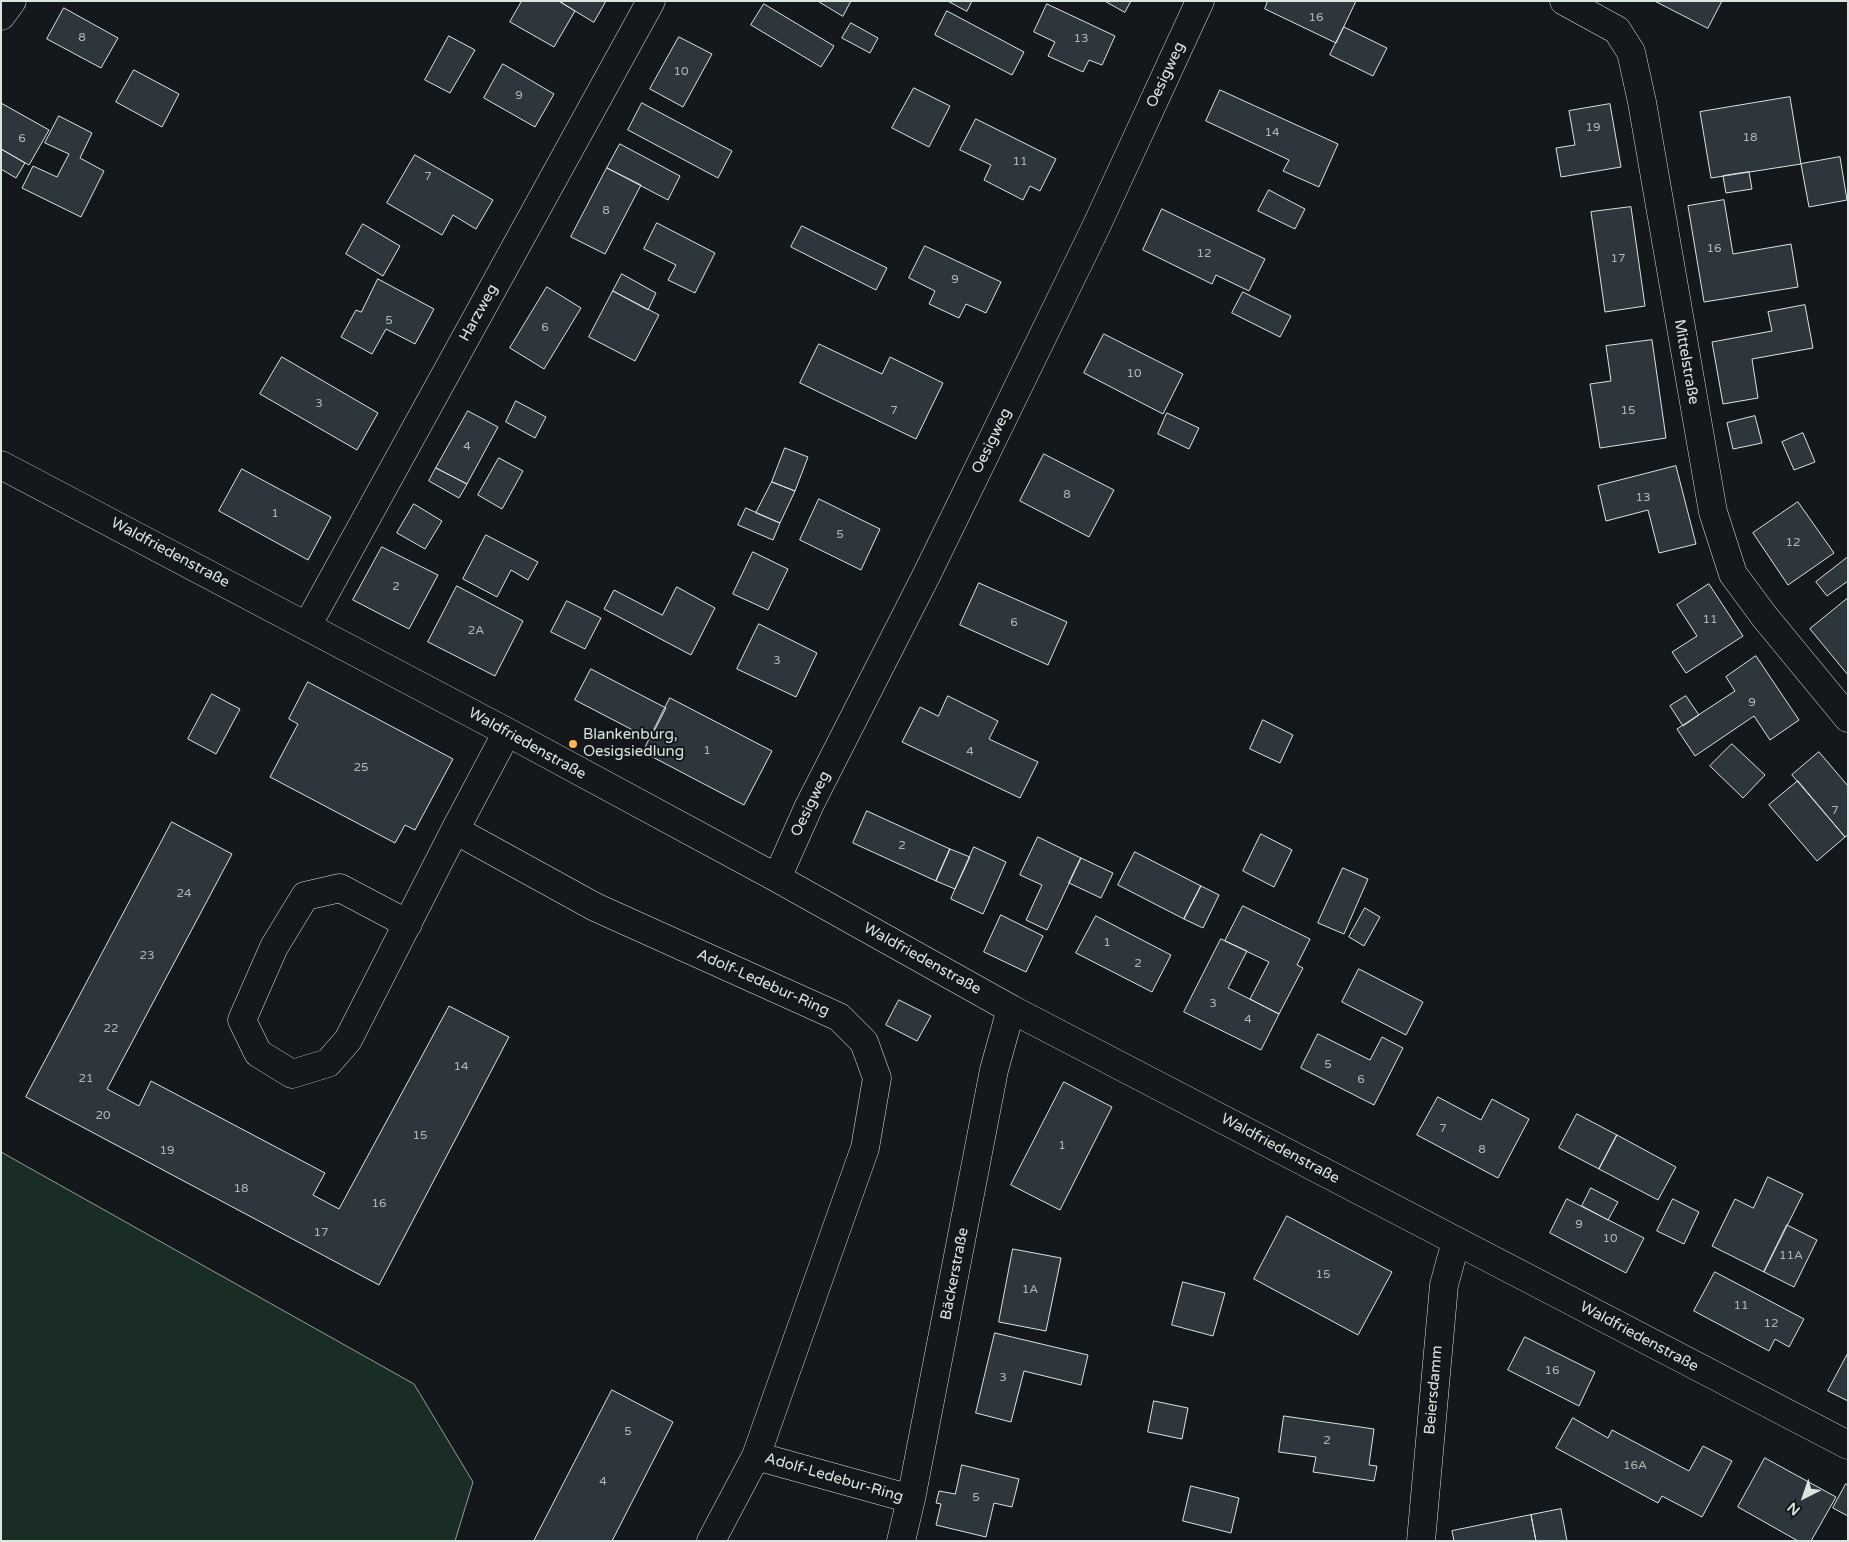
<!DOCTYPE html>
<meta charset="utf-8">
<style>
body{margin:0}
#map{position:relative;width:1849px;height:1542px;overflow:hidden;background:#14181c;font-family:"Varela Round",sans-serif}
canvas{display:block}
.frame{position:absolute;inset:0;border:2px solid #d8e6dc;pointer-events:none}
.north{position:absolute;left:1779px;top:1472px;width:50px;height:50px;-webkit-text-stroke:4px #14181c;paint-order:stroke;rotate:221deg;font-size:14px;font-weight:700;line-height:20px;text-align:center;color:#d8e6dc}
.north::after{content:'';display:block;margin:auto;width:18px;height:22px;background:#d8e6dc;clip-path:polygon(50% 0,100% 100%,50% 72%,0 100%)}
</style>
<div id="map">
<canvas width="1849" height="1542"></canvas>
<div class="frame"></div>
<div class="north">N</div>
</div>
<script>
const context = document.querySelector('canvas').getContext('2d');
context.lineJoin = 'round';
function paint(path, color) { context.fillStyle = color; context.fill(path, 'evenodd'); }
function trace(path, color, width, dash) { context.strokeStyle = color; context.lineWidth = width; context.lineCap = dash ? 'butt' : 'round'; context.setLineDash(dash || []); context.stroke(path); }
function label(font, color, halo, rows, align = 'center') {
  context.font = font + ' "Varela Round",sans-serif'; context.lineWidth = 4; context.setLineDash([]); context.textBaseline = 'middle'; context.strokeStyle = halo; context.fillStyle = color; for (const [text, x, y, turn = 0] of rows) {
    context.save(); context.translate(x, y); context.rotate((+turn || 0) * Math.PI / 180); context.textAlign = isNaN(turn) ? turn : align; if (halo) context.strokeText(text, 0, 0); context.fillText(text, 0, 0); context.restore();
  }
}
const green = new Path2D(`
 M1 1152 414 1384 473 1482 455 1541H1Z`);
paint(green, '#1a2d24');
trace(green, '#939e99', 1);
const building = new Path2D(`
 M522 1H559L575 11 554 47 510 22Z
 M559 1H606L594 22Z
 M818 1H851L843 16Z
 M948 1H972L967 11Z
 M1105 1H1131L1125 12Z
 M1268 1H1356L1336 43 1265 9Z
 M1655 1H1722L1708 28Z
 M764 4 834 46 821 67 751 25Z
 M1047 4 1115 36 1102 65 1089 60 1083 72 1048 56 1055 42 1034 32Z
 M64 8 118 38 101 68 47 39Z
 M947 11 1024 52 1012 75 935 35Z
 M851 23 878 38 870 53 842 38Z
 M1344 27 1387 48 1373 76 1330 55Z
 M449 36 475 50 450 93 425 80Z
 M679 37 712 54 683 107 650 89Z
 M503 64 554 94 535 127 484 98Z
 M134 70 179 94 162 127 116 102Z
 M914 88 950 106 929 147 892 128Z
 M1220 90 1338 144 1319 187 1283 171 1289 160 1206 121Z
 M1790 97 1801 164 1711 178 1700 112Z
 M1 103 49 130 29 165 1 149Z
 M642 103 732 151 718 178 628 130Z
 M1610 104 1621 167 1561 177 1556 148 1575 145 1569 111Z
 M59 116 92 133 80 158 104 171 81 217 22 188 33 166 57 177 69 154 45 143Z
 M976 119 1056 159 1040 191 1030 186 1023 200 984 180 991 165 960 150Z
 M620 144 680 176 668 200 607 168Z
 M1 149 25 163 16 178 1 169Z
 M415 155 493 200 476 229 453 215 442 235 387 203Z
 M1840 157 1847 200 1809 207 1801 164Z
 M607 168 641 185 605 254 571 237Z
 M1749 172 1752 189 1726 193 1723 176Z
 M1269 190 1305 209 1295 229 1258 211Z
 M1724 200 1733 254 1791 244 1798 287 1704 302 1688 206Z
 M1631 207 1645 306 1605 312 1591 212Z
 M1162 209 1265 259 1249 291 1216 275 1212 284 1143 250Z
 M657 223 715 253 695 293 668 280 676 265 644 249Z
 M363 224 400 246 383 276 346 254Z
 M802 226 887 268 876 290 791 247Z
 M925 246 1001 282 986 313 966 304 959 318 929 304 935 291 909 278Z
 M622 274 656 293 648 310 613 291Z
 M378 279 434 309 415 344 386 329 372 354 341 337 356 310 361 312Z
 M547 287 581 308 544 369 510 348Z
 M613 291 659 315 635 361 589 337Z
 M1243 292 1291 316 1280 337 1232 313Z
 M1805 305 1813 348 1752 359 1758 398 1723 404 1712 342 1772 331 1768 312Z
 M1104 334 1183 374 1163 414 1084 373Z
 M1652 340 1666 438 1600 448 1590 384 1611 381 1606 346Z
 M819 344 882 374 890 357 943 383 916 439 800 383Z
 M282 357 378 413 357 450 260 394Z
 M516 401 546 417 535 438 506 422Z
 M468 411 498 427 467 484 436 468Z
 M1167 413 1199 428 1189 449 1158 434Z
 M1755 416 1762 443 1733 449 1727 423Z
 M1803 433 1815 462 1794 470 1782 442Z
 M785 448 808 457 795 491 772 482Z
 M1044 454 1114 490 1089 537 1020 501Z
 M499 458 523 471 502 509 478 495Z
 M1676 466 1696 544 1659 553 1648 510 1606 521 1598 486Z
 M436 468 467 484 459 498 429 481Z
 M242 469 331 517 308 560 219 511Z
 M772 482 795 491 780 523 756 513Z
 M819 499 880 529 861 570 800 540Z
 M1798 502 1834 553 1788 585 1753 533Z
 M414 504 442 521 425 549 397 533Z
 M746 508 780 523 773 540 738 525Z
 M486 535 538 562 528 580 511 570 497 597 463 579Z
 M382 547 438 575 409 629 353 600Z
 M753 552 788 569 768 610 733 594Z
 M1848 557V581L1827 596 1816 582Z
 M979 583 1067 622 1048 665 960 625Z
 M1709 584 1743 636 1686 673 1672 652 1697 636 1677 605Z
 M457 586 523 621 495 676 428 642Z
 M677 587 715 608 691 655 604 609 614 590 662 615Z
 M1848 598V675L1810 629Z
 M567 601 601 618 585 649 551 632Z
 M759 624 817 653 796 697 737 669Z
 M1756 656 1799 720 1770 740 1754 716 1695 756 1677 729 1735 691 1726 677Z
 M591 669 666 708 650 739 575 700Z
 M308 682 453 759 415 830 405 825 395 843 270 777 298 724 289 719Z
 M212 694 240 709 216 754 188 739Z
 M948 696 998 721 989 739 1038 762 1020 798 902 742 920 707 938 716Z
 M1686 696 1699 715 1683 726 1670 706Z
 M670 698 772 751 744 805 643 752Z
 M1263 720 1293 735 1280 763 1250 749Z
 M1732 744 1765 775 1743 798 1710 766Z
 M1819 752 1848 786V835L1845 837 1792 775Z
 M1798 781 1845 837 1817 861 1769 805Z
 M867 811 950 849 936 881 853 843Z
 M172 822 232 854 107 1089 139 1106 151 1081 325 1173 313 1195 339 1209 449 1006 509 1037 379 1285 26 1097Z
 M1261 834 1292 850 1274 887 1243 871Z
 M1038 837 1081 858 1047 930 1026 920 1042 885 1020 875Z
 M974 847 1006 862 983 914 951 899Z
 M950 849 970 857 955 889 936 881Z
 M1135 852 1201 886 1184 919 1118 885Z
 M1081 858 1113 873 1101 898 1069 883Z
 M1343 868 1368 879 1344 934 1318 923Z
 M1201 886 1219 895 1203 928 1184 919Z
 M1243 906 1310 939 1297 965 1303 968 1279 1014 1250 999 1269 962 1225 941Z
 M1365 908 1380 917 1364 946 1349 937Z
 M1001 915 1043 936 1026 972 984 952Z
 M1096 916 1171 955 1152 992 1076 953Z
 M1221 939 1247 951 1228 988 1279 1014 1261 1050 1184 1012Z
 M1359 969 1423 1002 1406 1035 1342 1002Z
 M899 1000 931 1016 917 1041 886 1025Z
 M1318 1034 1370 1060 1382 1037 1403 1048 1374 1105 1301 1068Z
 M1064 1082 1112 1107 1060 1210 1011 1185Z
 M1438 1097 1481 1120 1492 1099 1529 1119 1498 1178 1417 1135Z
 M1577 1114 1617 1135 1599 1169 1559 1148Z
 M1617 1135 1676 1167 1658 1200 1599 1169Z
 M1768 1177 1803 1194 1764 1272 1712 1246 1735 1199 1753 1208Z
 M1591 1188 1618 1202 1608 1220 1582 1206Z
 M1567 1199 1644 1238 1626 1273 1550 1233Z
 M1673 1199 1699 1212 1684 1244 1657 1231Z
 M1287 1216 1392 1272 1358 1335 1254 1279Z
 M1787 1225 1817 1240 1794 1287 1764 1272Z
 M1013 1249 1061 1258 1046 1331 999 1322Z
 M1715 1272 1804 1319 1789 1347 1775 1339 1769 1351 1694 1311Z
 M1183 1282 1225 1293 1213 1336 1172 1325Z
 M995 1333 1088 1355 1081 1385 1024 1371 1011 1422 976 1413Z
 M1525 1337 1595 1372 1579 1406 1508 1370Z
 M1848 1353V1401L1828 1391Z
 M612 1390 673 1422 612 1541H534Z
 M1154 1401 1188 1408 1182 1439 1148 1432Z
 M1284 1416 1374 1429 1369 1465 1377 1466 1374 1481 1313 1472 1316 1457 1279 1452Z
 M1573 1418 1608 1438 1612 1430 1689 1471 1703 1446 1732 1461 1702 1517 1662 1496 1658 1503 1556 1448Z
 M1765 1458 1836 1497 1811 1541H1798L1738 1507Z
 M962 1465 1019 1479 1012 1507 994 1503 986 1537 936 1525 941 1504 936 1503 939 1491 955 1494Z
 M1846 1484 1848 1485V1516L1833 1508Z
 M1191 1486 1239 1498 1231 1533 1183 1521Z
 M1561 1509 1567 1541H1536L1531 1515Z
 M1531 1515 1536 1541H1454L1452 1531Z`);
paint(building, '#2c363c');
trace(building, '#d8e6dc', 1);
const minor = new Path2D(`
 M1564 1 1617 30 1631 52 1642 102 1713 512 1733 574 1764 616 1848 718
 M1 16 12 1
 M1 465 507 732 777 878 1011 1009 1848 1445
 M307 626 651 1
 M507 732 455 830 595 907 839 1017 864 1042 877 1078 865 1148 756 1456
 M777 878 809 806 927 574 1095 229 1200 1
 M408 924 340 888 305 896 274 947 242 1020 258 1053 292 1074 328 1063 348 1040 455 830
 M711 1541 756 1456 911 1499
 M901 1541 911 1499 994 1070 1011 1009
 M1421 1541 1444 1285 1456 1241`);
trace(minor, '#d8e6dc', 29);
trace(minor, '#14181c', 28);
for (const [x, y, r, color] of [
 [573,744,5,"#ffb74d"]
]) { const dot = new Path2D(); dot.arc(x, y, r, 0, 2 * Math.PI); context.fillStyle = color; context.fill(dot); trace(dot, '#14181c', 2); }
label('12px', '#adbab4', null, [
 ["16",1316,18],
 ["8",82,38],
 ["13",1081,39],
 ["10",681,72],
 ["9",519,96],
 ["19",1593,128],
 ["14",1272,133],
 ["18",1750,138],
 ["6",22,139],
 ["11",1020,162],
 ["7",428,177],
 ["8",606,211],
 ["16",1714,249],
 ["12",1204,254],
 ["17",1618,259],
 ["9",955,280],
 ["5",389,321],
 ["6",545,328],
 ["10",1134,374],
 ["3",319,404],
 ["7",894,411],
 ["15",1628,411],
 ["4",467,447],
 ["8",1067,495],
 ["13",1643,498],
 ["1",275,514],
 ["5",840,535],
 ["12",1793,543],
 ["2",396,587],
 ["11",1710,620],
 ["6",1014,623],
 ["2A",476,631],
 ["3",777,661],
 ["9",1752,703],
 ["1",707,751],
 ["4",970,752],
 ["25",361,768],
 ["7",1835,811],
 ["2",902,846],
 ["24",184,894],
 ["1",1107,943],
 ["23",147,956],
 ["2",1138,964],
 ["3",1213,1004],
 ["4",1248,1020],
 ["22",111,1029],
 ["5",1328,1065],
 ["14",461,1067],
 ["21",86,1079],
 ["6",1361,1080],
 ["20",103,1116],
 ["7",1443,1129],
 ["15",420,1136],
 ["1",1062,1146],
 ["8",1482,1150],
 ["19",167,1151],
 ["18",241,1189],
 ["16",379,1204],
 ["9",1579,1225],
 ["17",321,1233],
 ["10",1610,1239],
 ["11A",1791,1256],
 ["15",1323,1275],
 ["1A",1030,1290],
 ["11",1741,1306],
 ["12",1771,1324],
 ["16",1552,1371],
 ["3",1003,1378],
 ["5",628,1432],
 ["2",1327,1441],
 ["16A",1635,1466],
 ["4",603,1482],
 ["5",976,1498]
]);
label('15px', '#d8e6dc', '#14181c', [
 ["Oesigweg",1166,75,-65],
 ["Harzweg",479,313,-61],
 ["Mittelstraße",1686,362,80],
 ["Oesigweg",992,441,-64],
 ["Waldfriedenstraße",170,553,28],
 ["Waldfriedenstraße",527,744,29],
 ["Oesigweg",811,804,-64],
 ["Waldfriedenstraße",922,959,29],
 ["Adolf-Ledebur-Ring",763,983,24],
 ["Waldfriedenstraße",1280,1149,28],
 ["Bäckerstraße",955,1274,-79],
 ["Waldfriedenstraße",1639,1337,28],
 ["Beiersdamm",1434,1390,-85],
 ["Adolf-Ledebur-Ring",834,1478,16]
]);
label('15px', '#d8e6dc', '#14181c', [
 ["Blankenburg,",583,735],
 ["Oesigsiedlung",583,752]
], 'left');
</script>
